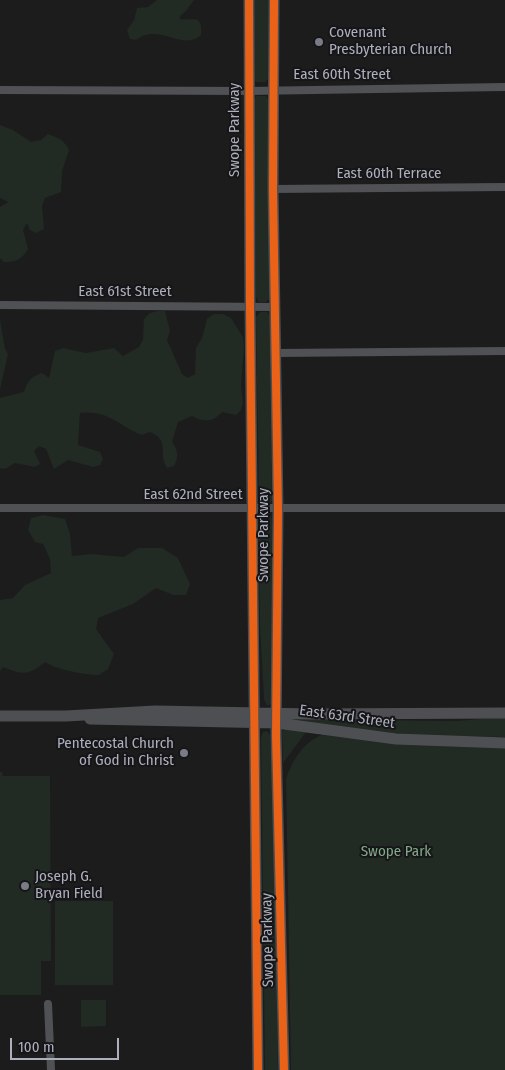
<!DOCTYPE html>
<style>
body{margin:0}
#map{position:relative;width:505px;height:1070px;overflow:hidden;background:#1c1c1c;font-family:"Fira Sans Condensed",sans-serif}
canvas{display:block}
.scale{position:absolute;left:10px;top:1038px;width:109px;height:22px;box-sizing:border-box;border:2px solid #acb0bd;border-top:0;padding-left:6px;font-size:15px;line-height:18px;white-space:nowrap;color:#acb0bd;-webkit-text-stroke:4px #161518;paint-order:stroke}
</style>
<div id="map">
<canvas width="505" height="1070"></canvas>
<div class="scale">100 m</div>
</div>
<script>
const context = document.querySelector('canvas').getContext('2d');
context.lineJoin = 'round';
function paint(path, color) { context.fillStyle = color; context.fill(path, 'evenodd'); }
function trace(path, color, width, dash) { context.strokeStyle = color; context.lineWidth = width; context.lineCap = dash ? 'butt' : 'round'; context.setLineDash(dash || []); context.stroke(path); }
function label(font, color, halo, rows, align = 'center') {
  context.font = font + ' "Fira Sans Condensed",sans-serif'; context.lineWidth = 4; context.setLineDash([]); context.textBaseline = 'middle'; context.strokeStyle = halo; context.fillStyle = color; for (const [text, x, y, turn = 0] of rows) {
    context.save(); context.translate(x, y); context.rotate((+turn || 0) * Math.PI / 180); context.textAlign = isNaN(turn) ? turn : align; if (halo) context.strokeText(text, 0, 0); context.fillText(text, 0, 0); context.restore();
  }
}
paint(new Path2D(`
 M157 0H194L186 11 180 16V19C193 21 203 13 201 35 182 52 159 22 136 40L130 39 127 30 134 20 137 8 148 7Z
 M255 0H268V79L265 82H256L254 79Z
 M257 96H266L268 99 270 298 266 302H259L256 297 254 99Z
 M0 125 13 130 31 142 41 140 48 134C59 138 64 140 69 150L62 171 61 192 45 198 42 206 44 229 36 233 30 230 27 223 23 230 28 249C22 260 15 262 4 262L0 258V207L8 202 0 198Z
 M158 311H165L170 331 167 340 182 374 188 378 195 374 196 348 202 338 207 319 214 314H223L231 318 243 337 244 348 241 385 243 403 241 410 236 415 222 412C213 423 203 422 192 416L178 422 172 442C178 450 179 458 174 466L167 468C157 452 171 441 150 432L141 435C118 425 108 410 80 413L78 445 100 452 103 459 100 465 93 467 68 460 54 469 46 449 39 446 34 451 40 464 35 467 15 463 5 469 0 468V398L24 392C27 381 32 376 42 373L49 378 55 351 63 348 86 353 114 348 123 356 139 347 143 340 144 319 150 313Z
 M260 312H267L270 316 272 501 270 503 261 504 259 501 256 317Z
 M0 319 5 349 8 354 0 389Z
 M43 515 65 519 70 534 72 556 92 554 124 557 138 548H162L178 558 190 584 186 595H173L156 588 133 604 98 618 96 629 114 654 108 669 99 675C85 675 54 669 45 662 27 676 24 675 3 667L0 671V600L13 598 25 585 51 573 50 559 43 544 35 542 28 530 31 518Z
 M261 515 271 516 272 521 274 693 271 704 267 706 264 699 260 626 258 518Z
 M505 717V737L417 736 293 722V719L456 721Z
 M284 729 306 732 283 763 282 732Z
 M267 731 270 735 275 814 278 1070H265L261 737 263 732Z
 M322 735 505 747V1070H291L286 779C292 761 304 741 322 735Z
 M0 772H2L3 776H50L51 961H41V995H0Z
 M55 901H113V985H55Z
 M81 1000H106V1026L81 1027Z`), '#212a23');
trace(new Path2D(`
 M0 90 249 91 505 87
 M273 189 505 187
 M0 305 275 307
 M276 353 505 351
 M0 508H505
 M48 1004 51 1070`), '#505155', 8);
trace(new Path2D(`
 M249 0 250 306 258 1070
 M274 0 273 189 278 510 276 735 284 1070
 M0 716H66L155 711 311 714 505 713
 M90 719 277 723 396 739 505 743`), '#4e4f53', 11);
trace(new Path2D(`
 M249 0 250 306 258 1070
 M274 0 273 189 278 510 276 735 284 1070`), '#ea6118', 8);
for (const [x, y, r, color] of [
 [319,42,5,"#7a7c85"],
 [184,753,5,"#7a7c85"],
 [25,886,5,"#7a7c85"]
]) { const dot = new Path2D(); dot.arc(x, y, r, 0, 2 * Math.PI); context.fillStyle = color; context.fill(dot); trace(dot, '#161518', 2); }
label('15px', '#acb0bd', '#161518', [
 ["Covenant",329,33],
 ["Presbyterian Church",329,50],
 ["Pentecostal Church",174,744,"right"],
 ["of God in Christ",174,761,"right"],
 ["Joseph G.",35,877],
 ["Bryan Field",35,894]
], 'left');
label('15px', '#acb0bd', '#161518', [
 ["East 60th Street",342,75],
 ["Swope Parkway",235,130,-90],
 ["East 60th Terrace",389,174],
 ["East 61st Street",125,292],
 ["East 62nd Street",193,495],
 ["Swope Parkway",264,535,-90],
 ["East 63rd Street",347,717,8],
 ["Swope Parkway",268,940,-91]
]);
label('15px', '#82a989', '#161518', [
 ["Swope Park",396,852]
]);
</script>
